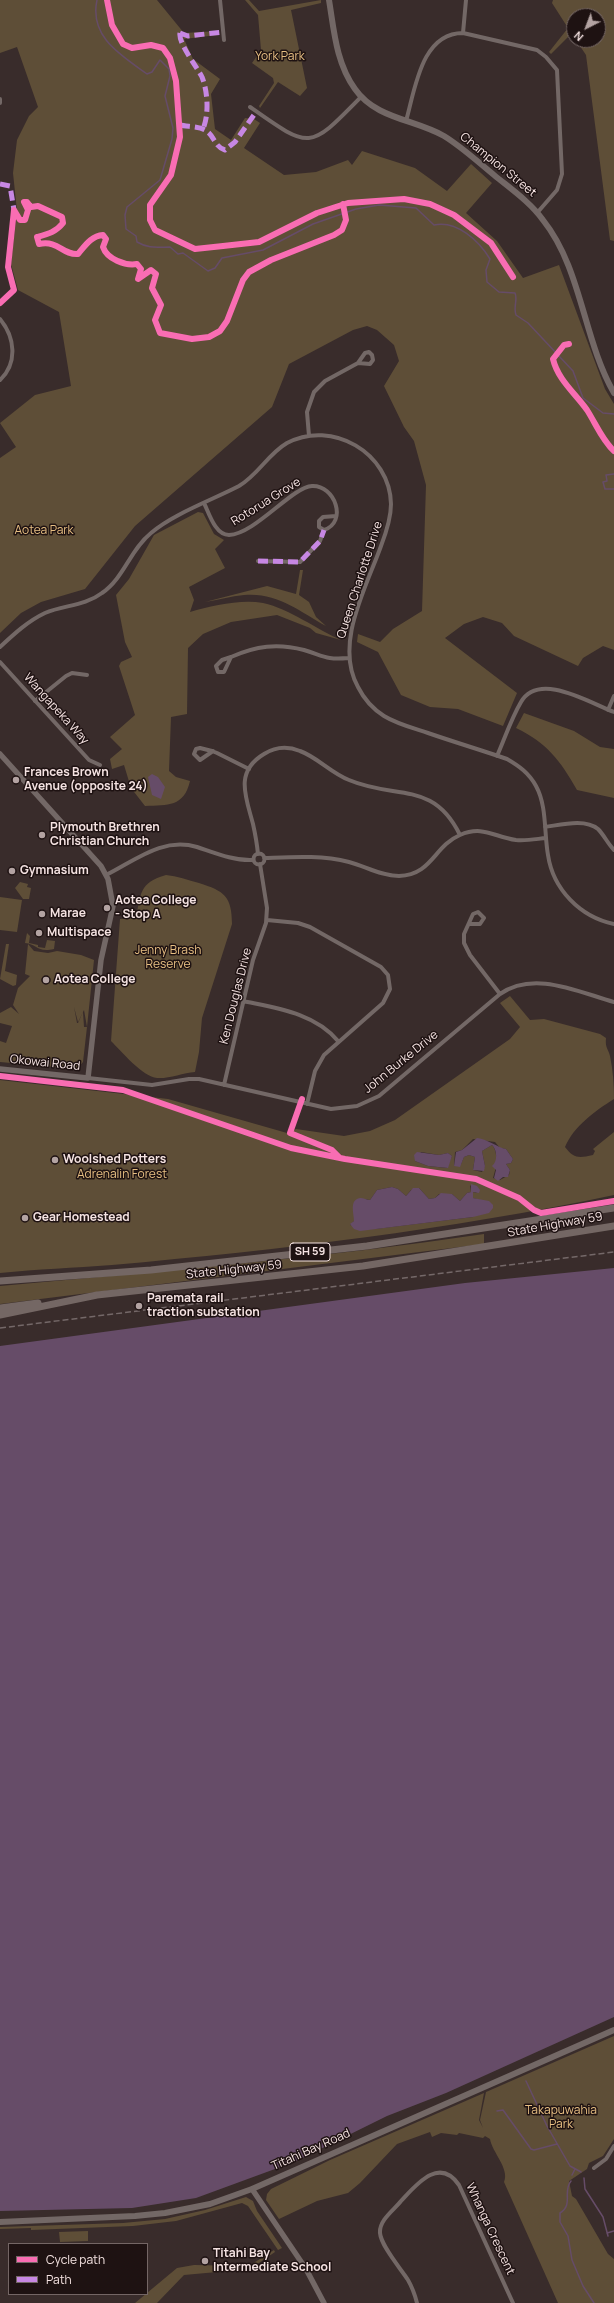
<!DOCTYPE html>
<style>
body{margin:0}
#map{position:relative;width:614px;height:2303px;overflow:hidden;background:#392c2b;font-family:Manrope,sans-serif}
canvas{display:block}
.legend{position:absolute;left:8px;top:2243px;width:140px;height:52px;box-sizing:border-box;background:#1e1212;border:1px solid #746665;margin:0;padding:5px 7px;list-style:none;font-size:12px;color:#f5e3e2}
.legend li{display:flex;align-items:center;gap:8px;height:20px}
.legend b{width:20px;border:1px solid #746665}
.north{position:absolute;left:566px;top:8px;width:40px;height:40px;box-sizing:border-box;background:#1e1212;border:1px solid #746665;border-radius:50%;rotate:222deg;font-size:11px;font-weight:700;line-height:16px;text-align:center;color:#f5e3e2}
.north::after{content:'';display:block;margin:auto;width:14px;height:18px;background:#b3a3a2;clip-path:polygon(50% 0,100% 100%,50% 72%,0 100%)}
</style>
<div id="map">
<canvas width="614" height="2303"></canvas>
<ul class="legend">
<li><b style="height:5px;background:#f96db3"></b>Cycle path</li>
<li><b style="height:5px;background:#c787e3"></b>Path</li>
</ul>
<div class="north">N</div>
</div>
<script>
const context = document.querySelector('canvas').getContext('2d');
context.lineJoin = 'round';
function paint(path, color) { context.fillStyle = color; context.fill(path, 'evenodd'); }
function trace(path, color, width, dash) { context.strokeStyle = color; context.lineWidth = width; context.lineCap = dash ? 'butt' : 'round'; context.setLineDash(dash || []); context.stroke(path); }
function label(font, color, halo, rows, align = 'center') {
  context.font = font + ' Manrope,sans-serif'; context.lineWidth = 3; context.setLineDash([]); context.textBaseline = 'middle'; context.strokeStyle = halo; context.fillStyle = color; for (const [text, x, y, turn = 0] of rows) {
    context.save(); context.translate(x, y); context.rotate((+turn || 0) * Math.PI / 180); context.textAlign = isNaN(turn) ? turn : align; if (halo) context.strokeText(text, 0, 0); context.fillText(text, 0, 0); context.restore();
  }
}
paint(new Path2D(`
 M0 0H157L184 33 218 31 217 35 184 39 193 59 220 79 211 94 215 129 231 140 245 118 254 119 260 123 244 148 284 175 316 172 348 160 352 165 362 151 415 168 447 191 471 164 492 183 466 213 497 241 523 278 559 265 605 389 614 404V650L603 646 583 658 578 666 514 636 502 623 483 617 464 624 445 638 517 693 503 726 458 709 430 707 401 695 378 652 357 642 358 634 380 642 393 629 422 611 426 485 414 441 404 427 384 386 399 361 394 345 377 330 367 326 353 330 289 364 272 407 135 526 85 589 41 602 21 613 0 633V458L16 447 0 423 35 395 71 386 59 312 18 290 11 264 17 211 13 173 17 140 29 116 38 107 17 47 0 53Z
 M245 0H249L259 11 321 0V3L291 10 307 88 300 96 278 82 260 108 259 106 274 83 273 78 252 63 261 50 258 15Z
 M553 0H614V241L610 240 586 55 576 40H598V16H574V36L572 33 551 54 549 52 568 28 552 3Z
 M198 512 203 513 214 534 224 540 215 549 225 568 189 587 194 600 190 612C212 606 240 599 263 603 290 609 316 629 341 640L316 633 310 628 277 615 231 622 203 634 188 648 187 714 171 717 169 771 176 777 190 781C184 807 168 805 145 806L131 788 124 765 112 769 110 759 122 749 110 737 135 715 119 666 121 662 132 657 125 642 116 595 129 579 154 535Z
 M300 570H303L299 595 309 602 316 617 326 626C299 611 277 592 244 595 231 596 218 600 205 602L267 586 296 594Z
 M524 713 574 731 600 747 614 749V798L577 790C560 760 547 743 516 728Z
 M166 875C177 876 188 880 199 883 224 891 232 896 232 924L202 1018 199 1052 195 1072C183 1073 168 1079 157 1078 143 1077 121 1051 111 1041L120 919 136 918C141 893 139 883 166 875Z
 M20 882 28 884 27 887 31 888 29 899H23L15 888Z
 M0 897 22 900 17 932 0 930Z
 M27 933 30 936 29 943 38 945V947L45 948 47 940 55 941 54 949C37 953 37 944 25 943Z
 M6 944H9L5 971 17 975 16 985 13 986 0 979Z
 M28 944 34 951 48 953 57 951 81 955 94 960 87 1027 84 1010 78 1022 74 1007 77 1023H78L83 1012 84 1027H87L83 1062 77 1069 0 1062V1041L6 1043 12 1026 0 1023V1013L11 1007 19 1014 13 1005 18 988 30 976 25 974Z
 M510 996 530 1020 544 1019 600 1034 606 1038C605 1048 608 1048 610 1056 613 1070 614 1085 614 1099 595 1111 574 1126 565 1147 574 1159 579 1158 593 1155L595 1151 593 1149 614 1132V1195C448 1230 280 1250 112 1265 74 1268 37 1269 0 1273V1080L168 1099 287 1133 296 1129 344 1136 370 1131 395 1120 510 1039 520 1027 500 1003ZM473 1139 495 1142 500 1148 506 1149 513 1159 511 1163 506 1164 510 1170 509 1175 500 1180 493 1178C496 1170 499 1152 492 1145L482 1151 485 1166 482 1172 473 1170 475 1157 469 1155 464 1157 461 1164 454 1166 455 1152 462 1150ZM421 1152 439 1155 448 1153 452 1156 447 1168 428 1166 415 1161ZM470 1185 477 1193 473 1192V1198L484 1201 473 1217 375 1229 350 1225 354 1221V1203L364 1199 370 1200 377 1190 392 1187 398 1189 406 1196 411 1190 419 1188 429 1199 435 1198 439 1194H452L460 1201 467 1193 471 1192Z
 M484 1234V1244L0 1304V1286C161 1271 323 1258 484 1234Z
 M614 2036V2139L603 2156 589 2163 587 2169 569 2181 572 2196 576 2199 608 2254 614 2259V2303H558L504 2182C510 2169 492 2152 490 2139L485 2136 483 2138 459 2133 457 2135 441 2133 432 2137 430 2132 397 2144 360 2183 348 2193 317 2201 279 2219 266 2200 267 2194 271 2189 330 2160 484 2093 479 2120 483 2128 480 2120 486 2092Z
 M246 2197 253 2201 257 2211 282 2248 278 2250 248 2206 242 2203 176 2221 133 2226 31 2230V2228L0 2229V2227L123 2223 165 2219 205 2210Z
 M88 2231V2241L60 2242 59 2232Z
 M274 2250 275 2252 250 2269 184 2275 157 2303H135L177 2268 194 2265 242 2266 252 2264Z`), '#5e4e37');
paint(new Path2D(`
 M152 774 158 777 165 787 161 799 152 795 148 777Z
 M477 1138C488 1139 498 1148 506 1149L513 1159 511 1163 506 1164 510 1170 508 1177H503L498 1181 494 1178 496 1170 492 1166C498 1162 497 1149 492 1145L482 1151 485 1166 484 1171 473 1170 475 1157 469 1155 464 1157 460 1167 454 1166 456 1152 462 1150Z
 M417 1152 439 1155 448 1153 452 1156 448 1168 428 1166 415 1161 414 1155Z
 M471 1184 477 1186 480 1190 479 1193 473 1192V1198L489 1201 493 1205V1208L489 1213 473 1217 360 1231 354 1229 350 1224 354 1221C354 1213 349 1200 360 1198 364 1198 367 1200 370 1200L377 1190 392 1187 398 1189 406 1196 413 1188H419L429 1199 435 1198 441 1193 452 1194 460 1201 467 1193 471 1192Z
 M614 1268V2017L446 2093 387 2116 294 2162 196 2198 132 2208 0 2211V1346L465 1283Z`), '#664c68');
trace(new Path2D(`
 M97 0C89 37 121 55 147 74L152 72 160 60 169 69 170 76 165 96 173 128 172 139 160 180 127 207 125 215 126 229 136 236 137 242C149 249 157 247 170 247L178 254 183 253 208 271 215 268 222 258 263 250 313 224 356 209 379 205 416 208 434 225C457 220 479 241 490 259L486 270 487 282 499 292 515 293C518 300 513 307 516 315L528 323 573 371 583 398 603 413 614 414
 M614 474 606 475 607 481 603 482 605 489H614
 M526 2081 547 2126 570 2166 581 2172
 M497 2111 503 2110 531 2149 534 2150 557 2144
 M572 2175 575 2169
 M584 2178 585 2189 603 2217 608 2236
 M571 2181C562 2192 574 2204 560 2213V2222L568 2236 572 2260 583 2286 594 2303
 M607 2233 614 2231`), '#664c68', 1.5);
trace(new Path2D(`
 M220 0 224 40
 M463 33 466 0
 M0 99V103
 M250 107C311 150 309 150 361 97
 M406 121C415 90 421 33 463 33L537 50 546 57 557 70 562 174 557 190 537 213
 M0 319C15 337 18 363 0 380
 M309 436 307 412 314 392 325 381 358 363 365 353 369 352 372 355 373 360 370 364 358 363
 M204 503C209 513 215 535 229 535 255 534 292 487 312 486 335 485 348 522 324 530L319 527V521L323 517 336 516
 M258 561 300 562 320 541 324 530
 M0 647C14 634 28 621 45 613 64 605 85 606 102 593 124 578 130 550 151 533 173 514 212 500 239 486 258 475 268 454 287 443 332 419 390 453 391 504 391 519 386 533 381 546 366 588 334 644 358 687 364 699 373 709 384 716 397 724 413 728 428 733 454 742 481 750 507 759 519 766 529 773 536 786 547 806 544 833 548 855 553 889 580 917 614 924
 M231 657 222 660 216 666 218 672H224L231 657C256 646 277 643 304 650 324 656 326 660 348 658
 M0 662 89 760 100 765
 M35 701 66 676 72 673 87 675
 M608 710 614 696
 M213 751 200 760 194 754 196 749 200 748 212 751 217 753 249 769
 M497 756C505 738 511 719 521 702 539 671 590 703 614 712
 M545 827C560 825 585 818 598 829 604 835 608 844 614 850
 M253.5 859a5.5 5.5 0 1 1 11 0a5.5 5.5 0 1 1-11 0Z
 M258 854C257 844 255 833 253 824 246 797 234 772 264 754 275 747 288 746 300 751 317 757 331 773 349 780 396 800 433 780 460 835
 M264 858C293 857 321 855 349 862 365 866 381 876 399 876 432 875 434 846 460 835 483 825 494 837 516 840 526 841 536 839 546 838
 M106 875C136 860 162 837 197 847 215 853 234 861 253 860
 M267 920 298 923 310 927 381 967 388 975 390 989 383 1003 324 1055 315 1071 307 1104
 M469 924H480L484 918 478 912 473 914 464 934V943L470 955 500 994
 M243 1001C276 1008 315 1013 338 1041
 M88 1078 152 1085 189 1079H199L331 1109 357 1106 379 1096 500 994C534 970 578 992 614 1002
 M224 1085 253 960 266 923 267 908 260 864
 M594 2168 606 2159 614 2146
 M417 2303C415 2295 412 2287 408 2280 401 2269 381 2246 380 2233 379 2220 394 2210 401 2201 416 2185 439 2156 459 2185L513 2303`), '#736866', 4);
trace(new Path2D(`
 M0 754 101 866 108 879 113 906 101 960 88 1078 0 1069
 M252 2189 306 2269 324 2303`), '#736866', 5.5);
trace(new Path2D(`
 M329 0C334 30 336 63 355 89 376 119 414 119 444 136 462 147 478 162 494 175 511 189 530 202 543 220 582 269 583 339 614 393
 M0 2222 135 2216 165 2213 210 2204 252 2189 614 2030`), '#736866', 6);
trace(new Path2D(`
 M0 1281 151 1270 367 1246 614 1208
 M0 1308 38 1303
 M0 1315 97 1295 363 1266 614 1226`), '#746764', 7);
trace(new Path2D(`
 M0 1328 614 1252`), '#746868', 1.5, [6, 3]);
trace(new Path2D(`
 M180 33C178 43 197 67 202 77 208 92 209 115 203 129
 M180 33 188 36 223 32
 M180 125C188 127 202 126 208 132 215 138 215 147 225 150L235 142 256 112
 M0 184 10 186 14 210
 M258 561 300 562 320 541 324 530`), '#c787e3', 5, [10, 5]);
trace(new Path2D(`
 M107 0 112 25 123 44 132 48 151 45 163 48 170 58 176 81 180 137 171 175 150 205V220L155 230 195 249 223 246 259 242 317 213 348 203 404 199 430 204 454 215 491 243 513 277
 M0 303 14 290 8 267 14 210 20 220H25L28 210 24 202H27L31 207 38 206 62 217 63 223C56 232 48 234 37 237L39 244C59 240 62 255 78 254 85 246 91 236 103 235L106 239 103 247C107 259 125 266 137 264L141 269 138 279 151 270 156 274 152 288 161 305 155 320 160 333 192 339 209 337 220 331 227 321 243 280 249 272 271 260 334 235 342 230 346 220 343 204
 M569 344 564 345 553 359C558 380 575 393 587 410 596 424 602 440 614 451
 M0 1076 123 1090 291 1148 345 1159 476 1179 519 1198 534 1210 541 1213 614 1201
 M302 1099 290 1133 332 1150 339 1157`), '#f96db3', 6);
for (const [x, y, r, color] of [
 [16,780,4,"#b3a3a2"],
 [42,835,4,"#b3a3a2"],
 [12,871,4,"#b3a3a2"],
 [107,908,4,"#b3a3a2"],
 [42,914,4,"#b3a3a2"],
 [39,933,4,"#b3a3a2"],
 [46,980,4,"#b3a3a2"],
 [55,1160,4,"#b3a3a2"],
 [25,1218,4,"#b3a3a2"],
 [139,1306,4,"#b3a3a2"],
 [205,2261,4,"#b3a3a2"]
]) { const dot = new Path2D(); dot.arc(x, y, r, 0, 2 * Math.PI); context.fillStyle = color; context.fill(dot); trace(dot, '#1e1212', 1.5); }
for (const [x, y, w] of [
 [310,1252,40]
]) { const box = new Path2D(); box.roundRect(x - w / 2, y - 9, w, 18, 3); context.fillStyle = '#1e1212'; context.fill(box); trace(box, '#f5e3e2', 1); }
label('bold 11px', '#f5e3e2', null, [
 ["SH 59",310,1252]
]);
label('12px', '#e7bf83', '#1e1212', [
 ["York Park",280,57],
 ["Aotea Park",44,531],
 ["Jenny Brash",168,951],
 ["Reserve",168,965],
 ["Adrenalin Forest",122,1175],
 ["Takapuwahia",561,2111],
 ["Park",561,2125]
]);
label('12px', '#f5e3e2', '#1e1212', [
 ["Champion Street",498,165,39],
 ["Rotorua Grove",266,502,-32],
 ["Queen Charlotte Drive",360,580,-72],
 ["Wangapeka Way",56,709,48],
 ["Ken Douglas Drive",236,996,-76],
 ["John Burke Drive",401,1062,-39],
 ["Okowai Road",45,1063,6],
 ["State Highway 59",555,1225,-10],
 ["State Highway 59",234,1270,-6],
 ["Titahi Bay Road",311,2150,-24],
 ["Whanga Crescent",490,2229,65]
]);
label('bold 12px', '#f5e3e2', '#1e1212', [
 ["Frances Brown",24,773],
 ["Avenue (opposite 24)",24,787],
 ["Plymouth Brethren",50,828],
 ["Christian Church",50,842],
 ["Gymnasium",20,871],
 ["Aotea College",115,901],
 ["- Stop A",115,915],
 ["Marae",50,914],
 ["Multispace",47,933],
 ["Aotea College",54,980],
 ["Woolshed Potters",63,1160],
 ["Gear Homestead",33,1218],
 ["Paremata rail",147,1299],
 ["traction substation",147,1313],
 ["Titahi Bay",213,2254],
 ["Intermediate School",213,2268]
], 'left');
</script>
